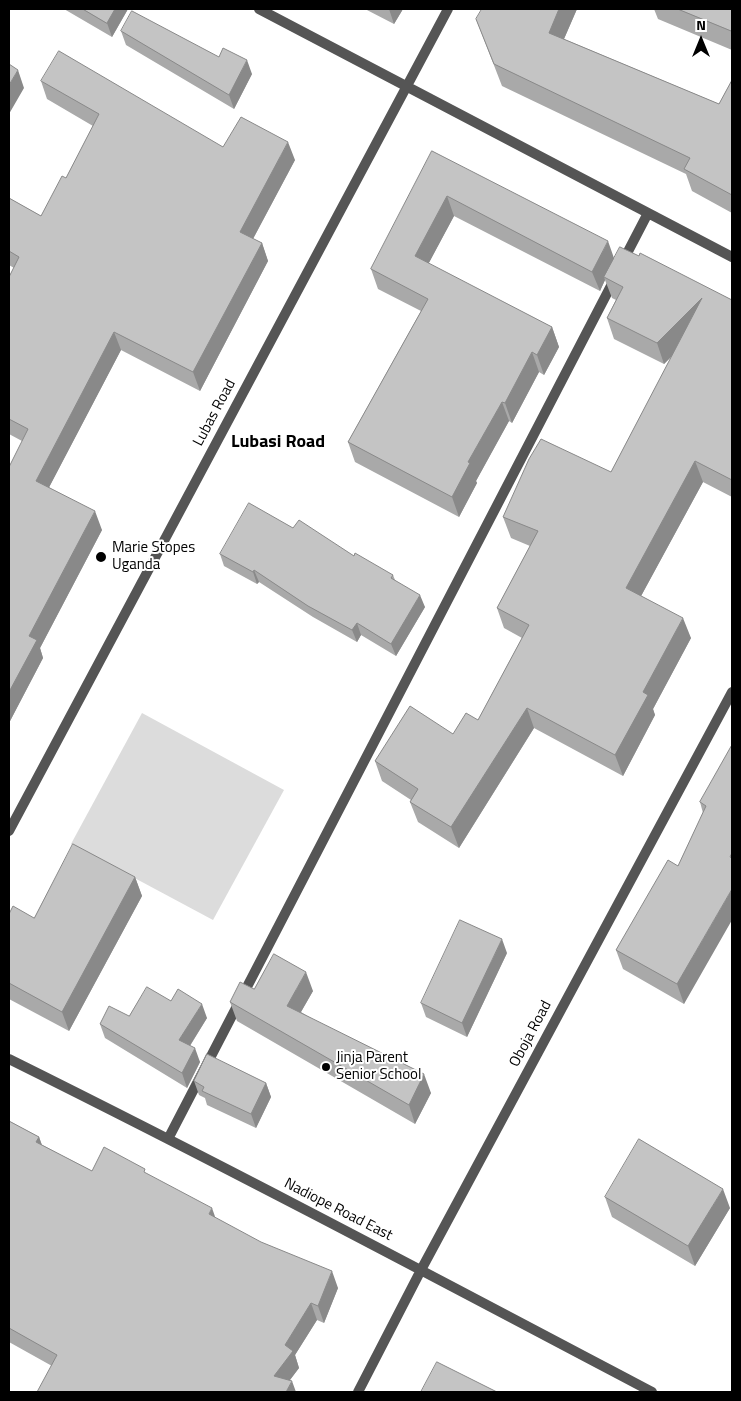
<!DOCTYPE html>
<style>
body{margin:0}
#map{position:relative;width:741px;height:1401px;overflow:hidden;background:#fff;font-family:"Titillium Web",sans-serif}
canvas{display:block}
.frame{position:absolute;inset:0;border:10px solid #000;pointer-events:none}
.north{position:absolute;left:676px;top:15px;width:50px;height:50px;-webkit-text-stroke:4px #fff;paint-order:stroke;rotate:0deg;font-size:14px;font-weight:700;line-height:20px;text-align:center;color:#000}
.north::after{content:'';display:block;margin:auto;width:18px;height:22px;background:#000;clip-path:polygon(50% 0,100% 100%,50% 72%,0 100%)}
</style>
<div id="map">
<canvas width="741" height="1401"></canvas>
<div class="frame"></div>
<div class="north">N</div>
</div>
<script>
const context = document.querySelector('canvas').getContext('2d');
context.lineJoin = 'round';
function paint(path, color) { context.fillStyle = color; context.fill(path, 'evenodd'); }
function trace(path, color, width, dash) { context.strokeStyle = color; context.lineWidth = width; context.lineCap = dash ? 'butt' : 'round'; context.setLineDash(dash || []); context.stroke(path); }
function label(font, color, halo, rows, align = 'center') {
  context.font = font + ' "Titillium Web",sans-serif'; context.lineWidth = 4; context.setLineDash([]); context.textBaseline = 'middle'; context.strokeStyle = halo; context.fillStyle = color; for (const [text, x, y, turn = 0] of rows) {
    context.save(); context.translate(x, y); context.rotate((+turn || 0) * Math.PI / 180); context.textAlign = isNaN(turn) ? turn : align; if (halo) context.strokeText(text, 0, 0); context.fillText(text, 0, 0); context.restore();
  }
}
paint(new Path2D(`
 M142 713 284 790 213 920 71 844Z`), '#dcdcdc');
trace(new Path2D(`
 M259 9 732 257
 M622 263 648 213
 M9 831 448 9
 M9 1059C225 1166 438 1279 652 1392
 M168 1139 615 278
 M358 1392 421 1270 732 692`), '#555', 10);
paint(new Path2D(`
 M64 9H128L112 37Z
 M365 9H403L394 24Z
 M577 9 564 39 719 104 732 80V213L692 191 686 174 502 86 476 19Z
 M654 9H732V50L658 19Z
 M121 31 252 74 234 109 126 45Z
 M41 81 223 147 295 160 253 239 262 243 268 261 200 391 121 350 49 487 102 530 40 648 43 658 9 723 22 441 9 434V277L14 268 9 265V198L41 216 66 178 93 126 47 99Z
 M432 151 614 258 639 256 732 300V497L703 482 641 596 691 638 653 709 655 715 623 776 534 728 459 848 418 822 410 802 411 800 382 781 375 761 453 734 478 720 522 638 504 628 497 608 530 546 511 538 503 517 611 472 672 356 664 364 614 339 607 318 616 300 612 298 605 280 600 291 454 216 428 264 552 327 559 347 544 375 539 372 512 423 509 421 476 481 477 483 459 517 355 462 348 442 421 311 378 289 371 269Z
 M293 528 393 575 395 580 425 607 396 656 361 635 357 642 313 617 259 582 257 584 224 566 220 554Z
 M732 745 684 1004 623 969 616 950 678 866 703 813 700 802Z
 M135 877 142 896 69 1031 9 999V914L34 918Z
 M507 953 467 1037 426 1017 421 1003Z
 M254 989 313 991 301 1012 431 1093 415 1124 237 1021 230 1002Z
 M171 1001 207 1018 190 1046 200 1062 187 1088 105 1038 100 1024 129 1016Z
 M194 1081 266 1083 271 1097 256 1128 207 1105 205 1098 199 1095Z
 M9 1121 39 1137 42 1145 92 1171 147 1174 215 1218 338 1288 324 1323 317 1320 295 1355 299 1368 289 1381 52 1366 9 1342Z
 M605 1197 730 1208 695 1266 612 1217Z`), '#a9a9a9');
paint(new Path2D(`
 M115 9H128L112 37 107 23Z
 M389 9H403L394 24Z
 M559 9H577L557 55 549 33Z
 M247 60 252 74 234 109 229 95Z
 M18 70 24 88 9 114V85Z
 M288 142 295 160 247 250 240 232Z
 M447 196 454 216 422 276 415 256Z
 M608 241 615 261 604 277 605 280 600 291 592 272Z
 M262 243 268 261 200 391 193 372Z
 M702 298 710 318 664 364 657 343Z
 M552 327 559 347 544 375 537 355Z
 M114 332 121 350 43 499 36 481Z
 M532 352 539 372 512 423 505 403Z
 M502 402 509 421 476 481 477 483 459 517 452 497 468 462Z
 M695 461 703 482 634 609 626 588Z
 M95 511 102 530 40 648 43 658 9 723V692L29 636Z
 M254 570 259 582 257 584 253 572Z
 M420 595 425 607 396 656 391 644Z
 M683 618 691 638 653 709 655 715 623 776 615 755 643 692Z
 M357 623 361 635 357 642 352 630Z
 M527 708 534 728 459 848 451 827Z
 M135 877 142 896 69 1031 62 1012Z
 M732 889V920L684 1004 677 984Z
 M502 939 507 953 467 1037 462 1023Z
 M306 972 313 991 294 1024 287 1006Z
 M202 1004 207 1018 184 1055 179 1040Z
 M195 1048 200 1062 187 1088 182 1073Z
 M424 1074 431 1093 415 1124 409 1105Z
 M266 1083 271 1097 256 1128 251 1114Z
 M39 1137 45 1154 36 1142Z
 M723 1189 730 1208 695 1266 688 1246Z
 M212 1208 218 1225 209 1214Z
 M332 1271 338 1288 324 1323 318 1306Z
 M311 1303 317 1320 295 1355 299 1368 281 1392 274 1376 285 1345Z
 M292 1381 296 1392H286Z`), '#898989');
const building = new Path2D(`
 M83 9H115L107 23Z
 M482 9H559L549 33 719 104 732 80V195L684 169 690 158 494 64 476 19Z
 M678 9H732V31Z
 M132 11 219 57 223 48 247 60 229 95 121 31Z
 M59 51 223 147 241 117 288 142 240 232 262 243 193 372 114 332 36 481 95 511 29 636 37 640 9 692V467L28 429 9 419V277L19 257 9 251V198L41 216 62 176 66 178 99 114 41 81Z
 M9 64 18 70 9 85Z
 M432 151 608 241 592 272 447 196 415 256 552 327 537 355 532 352 505 403 502 402 468 462 470 463 452 497 348 442 428 299 371 269Z
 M620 247 639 256 640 253 732 300V480L695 461 626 588 683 618 643 692 648 695 615 755 527 708 451 827 410 802 418 789 375 761 410 706 453 734 466 713 478 720 529 625 497 608 538 531 503 517 529 459 541 439 611 472 702 298 657 343 607 318 623 287 604 277Z
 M249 503 293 528 299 520 354 556 355 553 393 575 391 578 420 595 391 644 357 623 352 630 308 606 254 570 253 572 220 554Z
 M732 745V853L730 857 732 858V889L677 984 616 950 668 860 678 866 706 806 700 802Z
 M73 844 135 877 62 1012 9 983V914L13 906 34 918Z
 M460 920 502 939 462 1023 421 1003Z
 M274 954 306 972 287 1006 424 1074 409 1105 230 1002 240 982 254 989Z
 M147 987 171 1001 178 989 202 1004 179 1040 195 1048 182 1073 100 1024 109 1006 129 1016Z
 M207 1054 266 1083 251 1114 202 1091 204 1087 194 1081Z
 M9 1121 39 1137 36 1142 92 1171 104 1147 145 1169 144 1172 212 1208 209 1214 261 1242 332 1271 318 1306 311 1303 285 1345 293 1351 274 1376 292 1381 286 1392H37L57 1355 9 1328Z
 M639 1139 723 1189 688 1246 605 1197Z
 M437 1362 497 1392H421Z`);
paint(building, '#c4c4c4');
trace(building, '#898989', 1);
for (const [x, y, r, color] of [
 [101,557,6,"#000"],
 [326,1067,5,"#000"]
]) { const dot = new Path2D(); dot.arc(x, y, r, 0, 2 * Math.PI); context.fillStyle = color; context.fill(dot); trace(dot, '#fff', 2); }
label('15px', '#000', '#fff', [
 ["Lubas Road",215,413,-62],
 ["Oboja Road",531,1034,-62],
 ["Nadiope Road East",338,1210,27]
]);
label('15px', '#000', '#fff', [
 ["Marie Stopes",112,548],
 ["Uganda",112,565],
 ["Jinja Parent",336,1058],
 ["Senior School",336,1075]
], 'left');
label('bold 18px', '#000', '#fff', [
 ["Lubasi Road",278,443]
]);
</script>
